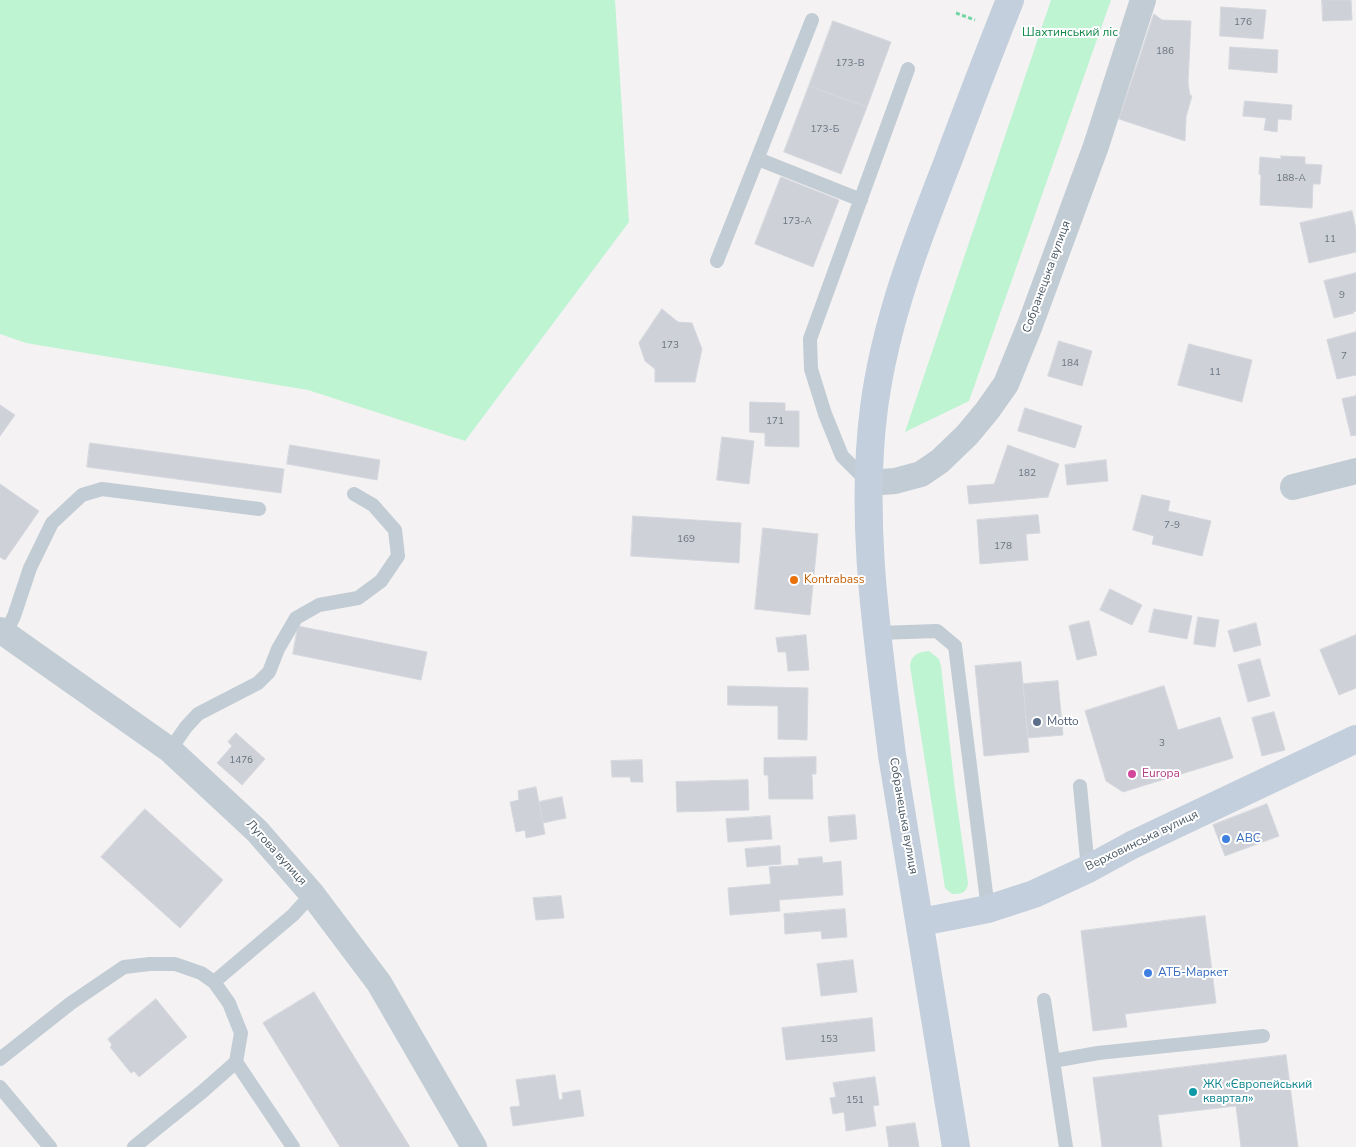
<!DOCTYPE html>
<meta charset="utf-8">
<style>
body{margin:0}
canvas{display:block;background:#f4f2f2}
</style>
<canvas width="1356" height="1147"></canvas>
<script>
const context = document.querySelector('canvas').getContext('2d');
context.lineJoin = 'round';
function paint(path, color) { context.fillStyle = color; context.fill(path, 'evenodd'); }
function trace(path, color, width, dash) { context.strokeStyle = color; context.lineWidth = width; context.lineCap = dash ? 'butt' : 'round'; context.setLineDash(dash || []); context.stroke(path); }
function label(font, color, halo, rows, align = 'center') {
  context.font = font + ' "Nunito Sans",sans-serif'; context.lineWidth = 4; context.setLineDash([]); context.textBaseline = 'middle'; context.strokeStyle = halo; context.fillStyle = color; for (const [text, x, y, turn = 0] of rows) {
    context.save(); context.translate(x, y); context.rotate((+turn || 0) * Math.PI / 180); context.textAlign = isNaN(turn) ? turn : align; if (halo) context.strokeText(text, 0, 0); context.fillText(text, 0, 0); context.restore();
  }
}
paint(new Path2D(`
 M0 0H615L629 222 465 441 308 390 26 343 0 334Z
 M1051 0H1111L969 401 905 432Z
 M929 651 939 659 941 666 955 790 968 883C967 893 961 894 952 894L945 888 910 666C911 655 918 652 929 651Z`), '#bef4d2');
const building = new Path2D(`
 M1322 0H1351L1352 20 1323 21Z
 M1221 7 1266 10 1263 39 1220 36Z
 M1154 14 1162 20 1191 21 1188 83 1190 95 1192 96 1186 117 1185 141 1119 119Z
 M833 21 891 42 867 107 809 86Z
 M1230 47 1278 50 1277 73 1229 69Z
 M809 86 867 107 841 174 784 152Z
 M1245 101 1292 105 1291 120 1278 119 1277 132 1264 130 1266 118 1243 116Z
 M1281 156 1305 157V164L1322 165 1320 184H1313L1312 208 1260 205 1261 175 1259 174 1260 157 1281 159Z
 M781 177 839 200 813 267 755 244Z
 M1352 211 1356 229V252L1309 263 1300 223Z
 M1356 273V311L1353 312 1354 313 1334 318 1324 281Z
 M662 309 678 322 692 323 702 349 695 382H655V369L645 361 639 343Z
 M1356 332V375L1337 379 1327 340Z
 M1059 341 1092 351 1082 386 1048 376Z
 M1189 344 1252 360 1242 402 1178 385Z
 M1356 396V435L1351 436 1342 399Z
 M750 402 785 403V411H799V447L765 446V433L750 432Z
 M0 405 15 415 0 436Z
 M1025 408 1082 426 1075 448 1018 431Z
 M722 437 754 441 749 484 717 480Z
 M90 443 284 469 281 493 87 467Z
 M290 445 380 460 377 480 287 464Z
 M1008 445 1059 464 1048 497 969 504 967 486 994 484Z
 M1106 460 1108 481 1067 485 1065 465Z
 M0 484 39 511 5 560 0 557Z
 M1142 495 1170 501 1168 511 1211 521 1202 556 1152 544 1154 536 1133 530Z
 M1038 515 1040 533 1026 534 1028 560 980 564 977 520Z
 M633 516 741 523 739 563 631 556Z
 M763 528 818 534 810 615 755 609Z
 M1110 589 1142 605 1132 625 1100 610Z
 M1154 609 1192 616 1187 639 1149 632Z
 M1198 617 1219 620 1215 647 1194 644Z
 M1089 621 1097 655 1077 660 1069 626Z
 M1256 623 1261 645 1234 652 1228 631Z
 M298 626 427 652 421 680 293 654Z
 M806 635 809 670 788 671 786 652H778L776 638Z
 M1356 635V688L1339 695 1320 650Z
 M1260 659 1270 696 1248 702 1238 665Z
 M1021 662 1029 752 984 756 975 666Z
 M1058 681 1063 735 1028 738 1023 684Z
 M728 686 808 688 807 740 778 739V706L728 705Z
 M1164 686 1178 730 1220 717 1233 758 1123 792 1106 781 1085 711Z
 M1274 712 1285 750 1262 756 1252 718Z
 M236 733 265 759 242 785 217 763 232 746 228 742Z
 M816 757V774H812L813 799H769L768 775H764V758Z
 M642 760 643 782H631L630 777H612L611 761Z
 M748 780 749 810 677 812 676 782Z
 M536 787 545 834 526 838 525 830 516 832 510 802 519 800 518 791Z
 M562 797 566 818 543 823 539 802Z
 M1267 804 1279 836 1225 856 1213 825Z
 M145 809 223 880 180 928 101 857Z
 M855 815 857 839 830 842 828 817Z
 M770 816 772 839 728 842 726 819Z
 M780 846 781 864 747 867 745 849Z
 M822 857 823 863 841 861 843 895 779 900 780 911 730 915 728 888 771 884 769 867 799 865 798 859Z
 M561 896 564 918 536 920 533 898Z
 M845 909 847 937 822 939 821 931 785 934 784 914Z
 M1205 916 1216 1003 1125 1014 1127 1027 1093 1031 1081 931Z
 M853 960 857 992 821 996 817 964Z
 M314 992 410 1147H340L263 1023Z
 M156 999 187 1037 139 1077 134 1071 131 1073 110 1047 112 1045 108 1039Z
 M872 1018 875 1051 786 1060 782 1028Z
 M1286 1055 1298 1147H1241L1236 1106 1158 1115 1162 1147H1102L1093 1078Z
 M555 1075 559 1100 563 1099 562 1093 580 1090 584 1116 513 1126 510 1107 520 1106 516 1080Z
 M875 1077 879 1105 873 1106 876 1126 846 1131 844 1112 833 1114 830 1098 836 1097 833 1083Z
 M915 1123 919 1147H889L886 1127Z`);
paint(building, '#ced1d8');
trace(building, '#d5d8de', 1);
trace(new Path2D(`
 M956 13 975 20`), '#72d6a4', 3, [4, 2.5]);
trace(new Path2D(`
 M758 159 861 200
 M717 261 812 20
 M868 482 842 456 825 414 811 369 810 339 908 69
 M878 633 937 631 955 646 988 909
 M5 634 14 616 30 568 52 523 82 495 102 489 259 509
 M170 750 186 727 198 714 258 683 269 672 278 649 296 618 319 605 358 598 381 581 398 556 395 530 373 505 354 494
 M1080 786 1088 869
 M214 982 293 915 312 894
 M1044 1000 1066 1147
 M0 1059 71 1003 124 967 150 964H175L201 973 214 982 229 1003 241 1033 236 1062 293 1147
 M1053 1061 1098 1053 1263 1036
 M0 1087 50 1147
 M134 1147 202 1092 236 1062`), '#c2ccd5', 14);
trace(new Path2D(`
 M869 483 895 481 921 474 940 461 967 435 987 411 1006 384 1030 325 1096 146 1143 0
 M1293 487 1356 471
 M0 630 170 750 257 831 312 894 379 983 474 1147`), '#c2ccd5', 26);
trace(new Path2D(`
 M921 922 988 909 1034 894 1088 869 1132 845 1356 739
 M956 1147 892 755C878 641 859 523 874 408 885 322 917 240 948 161 968 107 989 53 1010 0`), '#c3cfdc', 28);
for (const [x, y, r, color] of [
 [794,580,5,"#e8710a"],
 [1037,722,5,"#5c6f8a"],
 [1132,774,5,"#d1479c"],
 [1226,839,5,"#3f7fe0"],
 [1148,973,5,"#3f7fe0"],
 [1193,1092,5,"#0f9aa8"]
]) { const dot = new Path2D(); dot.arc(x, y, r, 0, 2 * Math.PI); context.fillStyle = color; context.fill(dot); trace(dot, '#fff', 2); }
label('10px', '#697580', null, [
 ["176",1243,23],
 ["186",1165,52],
 ["173-В",850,64],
 ["173-Б",825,130],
 ["188-А",1291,179],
 ["173-А",797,222],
 ["11",1330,240],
 ["9",1342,296],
 ["173",670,346],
 ["7",1344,357],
 ["184",1070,364],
 ["11",1215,373],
 ["171",775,422],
 ["182",1027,474],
 ["7-9",1172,526],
 ["169",686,540],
 ["178",1003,547],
 ["3",1162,744],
 ["147б",241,761],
 ["153",829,1040],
 ["151",855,1101]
]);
label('12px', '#0e8749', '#fff', [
 ["Шахтинський ліс",1070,33]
]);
label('12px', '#475662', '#fff', [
 ["Собранецька вулиця",1047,277,-70],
 ["Собранецька вулиця",903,816,80],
 ["Верховинська вулиця",1142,841,-26],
 ["Лугова вулиця",276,853,48]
]);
label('12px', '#c56008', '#fff', [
 ["Kontrabass",804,580]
], 'left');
label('12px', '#4e5e75', '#fff', [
 ["Motto",1047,722]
], 'left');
label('12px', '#b23c85', '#fff', [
 ["Europa",1142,774]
], 'left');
label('12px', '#366cbe', '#fff', [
 ["ABC",1236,839],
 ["АТБ-Маркет",1158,973]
], 'left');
label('12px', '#0d838f', '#fff', [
 ["ЖК «Європейський",1203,1085],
 ["квартал»",1203,1099]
], 'left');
</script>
